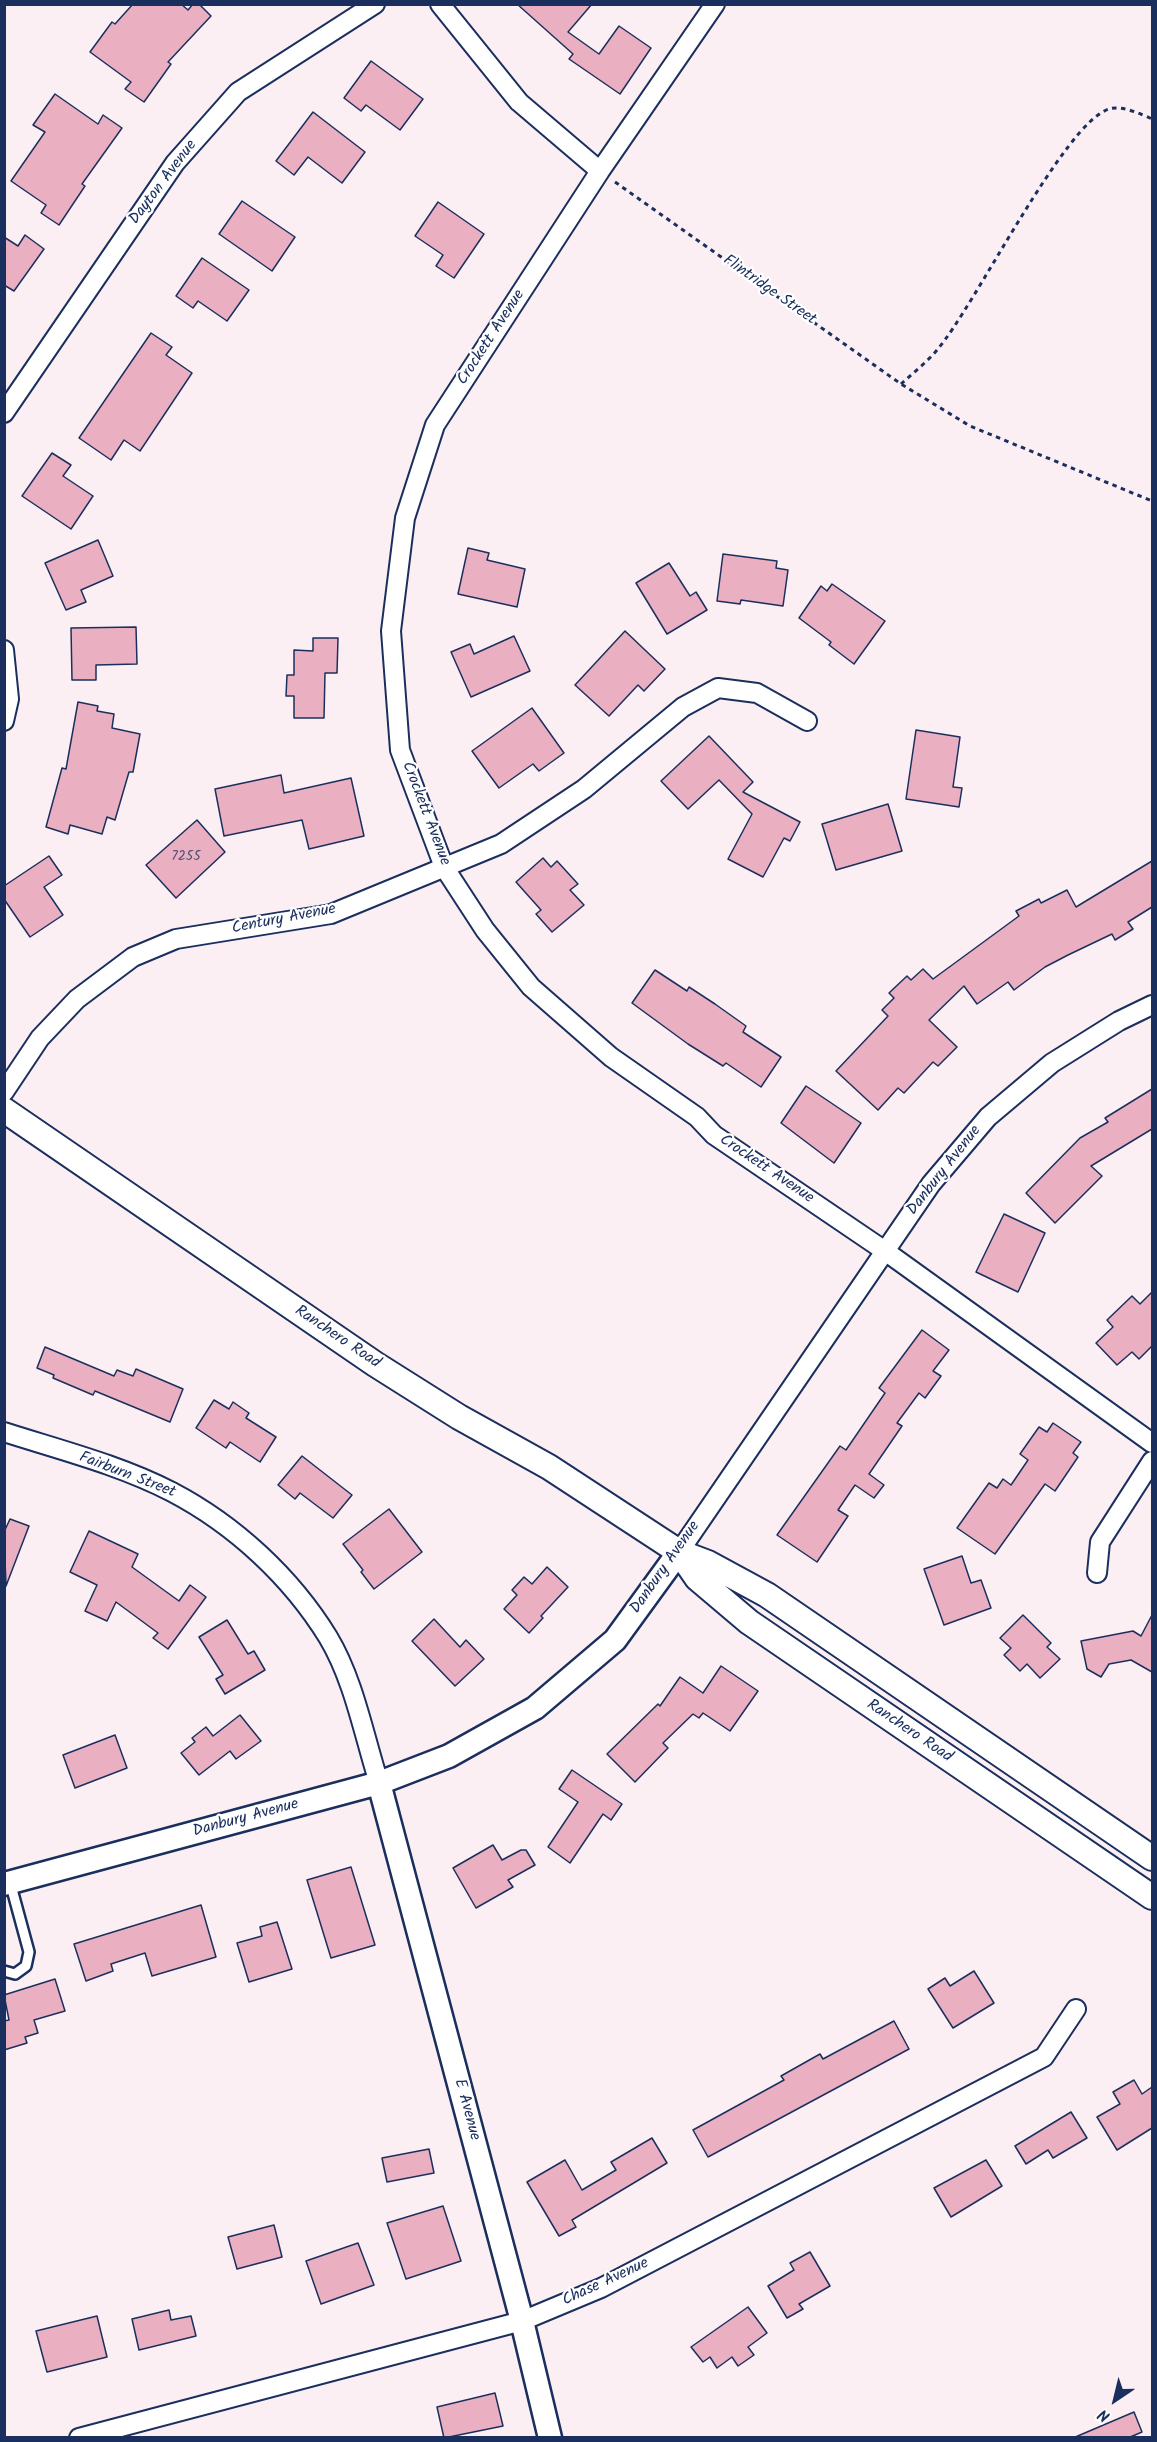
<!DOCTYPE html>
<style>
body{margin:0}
#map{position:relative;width:1157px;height:2442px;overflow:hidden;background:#fbeff3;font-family:Kalam,sans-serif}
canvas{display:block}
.frame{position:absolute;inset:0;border:6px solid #1b2f5e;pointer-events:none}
.north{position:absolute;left:1085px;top:2370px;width:60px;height:60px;-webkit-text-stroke:4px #fff;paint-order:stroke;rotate:215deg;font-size:16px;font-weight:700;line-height:24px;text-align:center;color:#1b2f5e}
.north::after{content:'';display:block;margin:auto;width:21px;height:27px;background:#1b2f5e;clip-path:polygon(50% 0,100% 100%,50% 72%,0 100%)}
</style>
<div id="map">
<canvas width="1157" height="2442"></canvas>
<div class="frame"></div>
<div class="north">N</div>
</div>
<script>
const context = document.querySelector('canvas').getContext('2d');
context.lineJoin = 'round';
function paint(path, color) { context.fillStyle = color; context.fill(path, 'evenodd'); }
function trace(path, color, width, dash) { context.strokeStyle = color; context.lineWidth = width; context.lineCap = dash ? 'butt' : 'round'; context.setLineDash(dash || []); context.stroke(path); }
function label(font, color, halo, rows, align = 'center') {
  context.font = font + ' Kalam,sans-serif'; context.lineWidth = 4.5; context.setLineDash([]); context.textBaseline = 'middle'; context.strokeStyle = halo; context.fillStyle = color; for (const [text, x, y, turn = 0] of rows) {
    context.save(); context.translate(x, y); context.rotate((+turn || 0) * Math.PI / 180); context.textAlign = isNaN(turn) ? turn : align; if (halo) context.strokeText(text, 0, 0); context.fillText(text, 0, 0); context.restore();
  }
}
const building = new Path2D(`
 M133 4H181L188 10 193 4H199L211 16 168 62 171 64 144 102 125 89 131 82 90 52 112 22 115 24Z
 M517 4H592L568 32 599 54 619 26 651 48 620 94 569 59 573 54Z
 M371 61 423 99 400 130 366 105 361 111 344 98Z
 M55 94 98 124 103 115 122 128 82 184 85 186 59 225 41 213 46 205 11 181 45 132 33 125Z
 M313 112 365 152 342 183 308 157 294 175 276 161Z
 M242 201 295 237 272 271 219 234Z
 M438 202 484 234 454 278 436 266 443 255 415 236Z
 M25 235 44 249 14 291 4 285V237L18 246Z
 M202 258 249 290 227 321 198 301 193 308 176 296Z
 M151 333 172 347 166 355 192 373 140 451 124 440 111 460 79 438Z
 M52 453 71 465 63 476 93 496 71 529 22 496Z
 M98 540 113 576 81 590 86 602 66 610 45 563Z
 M468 548 489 553 487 560 525 569 517 607 458 594Z
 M723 554 777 561 776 568 788 570 783 606 741 600 740 604 717 601Z
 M669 563 690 596 696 592 707 610 667 634 636 583Z
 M832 584 885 621 854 664 829 645 831 642 799 618 821 586 827 591Z
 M136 627 137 664 96 665V680H72L71 628Z
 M625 631 665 669 644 691 638 685 609 716 575 685Z
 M514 636 530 671 471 697 451 652 470 644 474 654Z
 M313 638H338L337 673H325L324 718H294V696H286L287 675H294V650L313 651Z
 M78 702 98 706 97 711 114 714 112 728 140 734 133 772H129L115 820 107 817 102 834 70 825 68 834 46 827 62 768 66 769Z
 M532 708 564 753 539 771 533 764 499 788 472 751Z
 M916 730 960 737 953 787 962 788 959 807 906 799Z
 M709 736 753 782 743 792 800 822 790 841 784 838 763 877 728 859 752 814 719 780 688 809 661 781Z
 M281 775 284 793 351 778 364 836 309 849 302 820 224 836 215 789Z
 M888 804 902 851 836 870 822 824Z
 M197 820 225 852 176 898 146 865Z
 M49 856 62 875 44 887 63 915 30 937 4 899V886Z
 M543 858 551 867 557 861 578 884 570 890 584 905 552 932 536 914 541 910 516 882Z
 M1152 861V907L1128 922 1133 929 1115 940 1112 934 1068 955 1045 967 1014 990 1008 982 977 1004 964 986 929 1020 957 1047 938 1066 933 1062 904 1093 898 1088 878 1110 836 1071 888 1016 882 1010 894 998 889 993 907 976 911 980 923 969 933 979 1019 916 1016 911 1039 899 1041 903 1067 890 1076 907Z
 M655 970 687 991 689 987 715 1004 746 1026 743 1032 781 1057 761 1087 726 1063 723 1066 688 1044 632 1003Z
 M806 1086 861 1123 834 1163 781 1123Z
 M1152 1089V1129L1091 1166 1102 1176 1055 1223 1026 1193 1080 1138 1108 1122 1105 1118Z
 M1004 1214 1045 1233 1018 1292 976 1272Z
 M1152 1292V1346L1139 1359 1132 1352 1117 1365 1096 1343 1113 1327 1107 1320 1132 1296 1140 1304Z
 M922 1330 949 1350 933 1371 941 1376 925 1398 919 1393 897 1423 902 1426 869 1474 884 1485 874 1498 855 1485 838 1510 848 1516 817 1562 777 1535 840 1446 846 1450 885 1393 879 1388Z
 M45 1347 114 1376 117 1370 133 1376 136 1369 183 1389 170 1422 95 1391 93 1395 53 1378 54 1375 37 1368Z
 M214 1400 229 1409 233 1402 249 1413 246 1418 276 1437 260 1462 230 1442 226 1448 196 1428Z
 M1053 1423 1081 1442 1073 1453 1078 1457 1055 1491 1045 1484 995 1554 957 1528 989 1483 997 1488 1003 1479 1011 1485 1028 1460 1020 1454 1039 1427 1047 1432Z
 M302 1456 352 1495 333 1518 300 1493 295 1499 278 1485Z
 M389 1509 422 1552 374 1589 361 1572 363 1570 343 1544Z
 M10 1519 29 1526 6 1586 4 1532Z
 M89 1531 138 1554 132 1567 179 1601 190 1585 206 1597 168 1649 153 1638 158 1633 116 1602 107 1621 85 1611 97 1585 70 1572Z
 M962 1556 971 1583 981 1580 991 1608 944 1625 924 1569Z
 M547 1567 568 1587 541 1616 543 1618 529 1633 504 1609 517 1595 512 1590 524 1577 532 1584Z
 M1023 1615 1051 1643 1047 1647 1060 1659 1040 1678 1027 1664 1020 1671 1004 1655 1011 1648 1000 1638Z
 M1152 1615V1672L1131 1660 1109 1664 1101 1677 1087 1669 1081 1641 1133 1631 1141 1636Z
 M434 1619 460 1647 466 1640 484 1659 455 1686 412 1641Z
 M227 1620 248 1654 254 1651 265 1670 225 1694 216 1679 223 1675 199 1637Z
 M721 1666 758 1691 730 1731 703 1713 699 1718 693 1714 663 1743 668 1748 635 1782 607 1754 658 1704 660 1706 680 1677 703 1693Z
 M240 1715 261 1741 236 1759 230 1751 199 1775 181 1753 195 1742 192 1738 206 1727 213 1736Z
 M115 1735 127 1768 75 1788 63 1755Z
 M572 1770 622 1804 611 1820 603 1814 570 1863 548 1847 578 1802 559 1789Z
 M493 1845 502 1860 521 1850H526L535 1865 508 1880 513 1887 476 1908 453 1868Z
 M351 1867 375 1945 331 1958 307 1880Z
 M201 1905 216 1957 152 1976 145 1953 111 1964 113 1971 86 1981 74 1944Z
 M277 1922 292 1969 249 1982 237 1943 262 1936 260 1927Z
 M974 1971 994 2003 953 2028 928 1989 945 1978 950 1986Z
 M55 1979 65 2011 34 2020 38 2033 25 2037 27 2043 4 2050V2021L9 2020 4 1995Z
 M894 2021 909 2049 708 2157 693 2130 784 2080 781 2076 820 2054 823 2059Z
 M1134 2080 1142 2094 1152 2087V2128L1117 2150 1097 2117 1120 2104 1113 2092Z
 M1071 2112 1087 2138 1053 2158 1048 2150 1026 2164 1015 2146Z
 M652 2138 667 2163 572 2220 576 2227 559 2236 527 2182 565 2160 582 2190 616 2170 611 2162Z
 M429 2149 434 2173 387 2182 382 2158Z
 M986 2160 1002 2186 951 2217 934 2188Z
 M443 2206 461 2261 406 2279 387 2223Z
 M274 2225 282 2257 237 2269 228 2237Z
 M358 2243 374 2285 321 2304 306 2261Z
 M810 2252 830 2286 799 2304 803 2309 787 2318 768 2286 794 2270 790 2263Z
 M748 2307 767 2333 748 2347 754 2355 738 2366 732 2357 717 2368 710 2357 703 2362 691 2347Z
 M169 2310 171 2320 191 2316 196 2336 139 2350 132 2319Z
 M97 2316 107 2357 47 2372 36 2331Z
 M495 2393 503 2426 444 2438 437 2407Z
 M1134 2412 1142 2432 1128 2438H1073Z`);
paint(building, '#eab0c1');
trace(building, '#1b2f5e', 1.5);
const service = new Path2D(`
 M4 1971 15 1974 26 1966 29 1952 10 1882`);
const minor = new Path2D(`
 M440 4 519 102 600 171
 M715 4 600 171 435 425 405 518 391 631 400 750 444 867 485 930 531 987 611 1057 697 1117 714 1135 885 1251 1152 1443
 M4 413 175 163 238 92 375 4
 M4 650 9 699 4 721
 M4 1092 40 1038 77 999 133 957 176 939 331 914 501 844 584 789 683 707 718 688 757 693 807 721
 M4 1432C60 1450 120 1465 172 1492 235 1525 291 1577 328 1637 354 1680 364 1736 379 1783
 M679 1552 931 1184 988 1117 1052 1063 1119 1021 1152 1005
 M1097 1573 1100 1542 1152 1461
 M79 2438 522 2321 601 2288 1044 2057 1076 2009`);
const tertiary = new Path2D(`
 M379 1783 522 2321 550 2438
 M4 1884 379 1783 449 1756 535 1708 615 1640 679 1552`);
const secondary = new Path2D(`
 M4 1110 375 1364 459 1417 549 1467 679 1552 708 1563 767 1595 1152 1858
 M679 1552 697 1578 749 1622 1152 1897`);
trace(service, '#1b2f5e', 14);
trace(minor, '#1b2f5e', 22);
trace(tertiary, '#1b2f5e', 27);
trace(secondary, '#1b2f5e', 28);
trace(new Path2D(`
 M615 182 901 384 970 426 1152 501
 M901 384C913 373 927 362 937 350 975 306 1064 123 1109 109 1122 105 1141 114 1152 119`), '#1b2f5e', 3, [4.5, 4.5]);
trace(service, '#fff', 9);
trace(minor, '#fff', 18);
trace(tertiary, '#fff', 22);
trace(secondary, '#fff', 24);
label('14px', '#4f4f77', null, [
 ["7255",186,858]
]);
label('16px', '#1b2f5e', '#fff', [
 ["Dayton Avenue",164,183,-53],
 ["Flintridge Street",769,291,35],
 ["Crockett Avenue",492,338,-57],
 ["Crockett Avenue",425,814,69],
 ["Century Avenue",284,920,-11],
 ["Crockett Avenue",766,1170,34],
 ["Danbury Avenue",945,1171,-52],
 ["Ranchero Road",337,1338,34],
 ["Fairburn Street",127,1476,21],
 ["Danbury Avenue",666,1568,-55],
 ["Ranchero Road",909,1732,34],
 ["Danbury Avenue",246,1819,-15],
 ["E Avenue",466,2110,75],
 ["Chase Avenue",606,2283,-25]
]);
</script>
